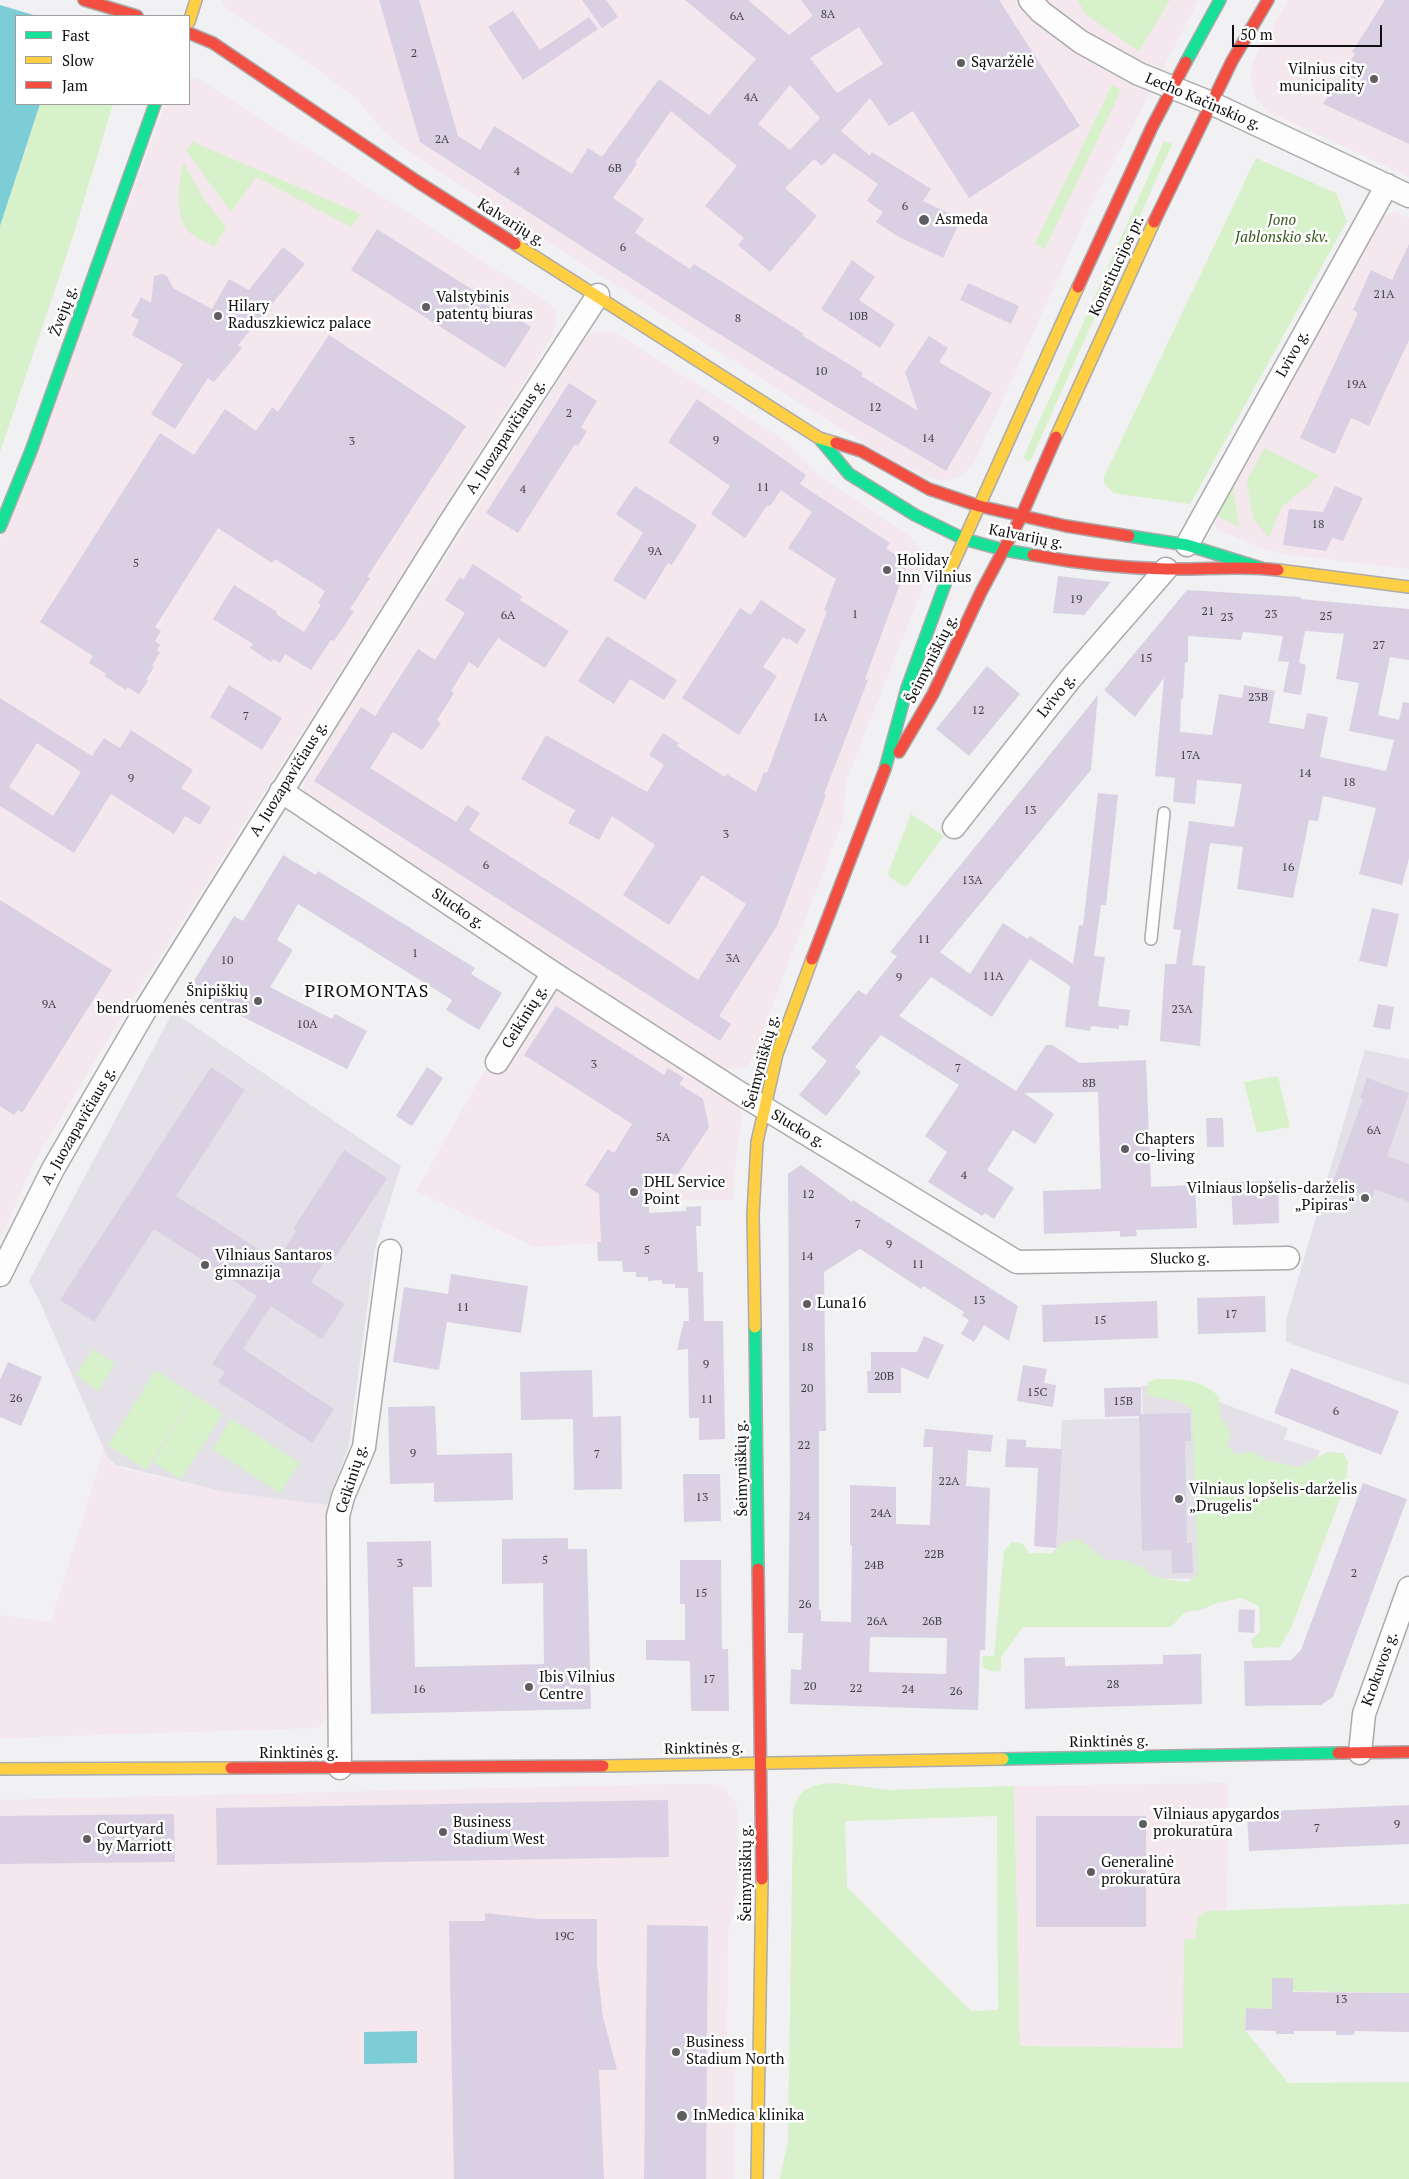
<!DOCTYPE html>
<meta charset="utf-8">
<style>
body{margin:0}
#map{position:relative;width:1409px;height:2179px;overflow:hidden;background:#f1f0f2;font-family:"PT Serif",serif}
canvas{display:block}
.legend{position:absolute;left:15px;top:15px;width:175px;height:90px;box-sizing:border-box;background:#fff;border:1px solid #9f9f9f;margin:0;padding:6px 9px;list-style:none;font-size:15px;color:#0f0e10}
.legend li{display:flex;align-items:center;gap:10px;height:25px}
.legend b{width:25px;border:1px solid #9f9f9f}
.scale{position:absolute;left:1232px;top:25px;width:150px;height:22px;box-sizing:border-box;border:2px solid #0f0e10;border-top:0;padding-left:6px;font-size:15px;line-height:18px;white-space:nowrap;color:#0f0e10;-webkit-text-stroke:4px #fff;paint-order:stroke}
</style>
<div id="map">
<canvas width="1409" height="2179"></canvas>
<ul class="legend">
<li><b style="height:6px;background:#16e098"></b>Fast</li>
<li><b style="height:6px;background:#ffcf43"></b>Slow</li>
<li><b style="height:6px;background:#f24e42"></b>Jam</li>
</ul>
<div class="scale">50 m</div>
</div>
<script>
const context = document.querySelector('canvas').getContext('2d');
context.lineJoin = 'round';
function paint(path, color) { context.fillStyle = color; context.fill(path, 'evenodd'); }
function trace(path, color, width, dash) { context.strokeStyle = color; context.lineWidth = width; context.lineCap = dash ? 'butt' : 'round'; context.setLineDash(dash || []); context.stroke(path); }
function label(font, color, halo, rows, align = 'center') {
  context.font = font + ' "PT Serif",serif'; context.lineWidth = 5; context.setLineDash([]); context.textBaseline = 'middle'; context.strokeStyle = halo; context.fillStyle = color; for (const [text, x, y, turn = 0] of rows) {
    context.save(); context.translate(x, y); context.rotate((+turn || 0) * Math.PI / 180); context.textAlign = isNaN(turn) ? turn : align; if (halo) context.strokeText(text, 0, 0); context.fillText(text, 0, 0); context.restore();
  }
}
paint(new Path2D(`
 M221 0H1199L1095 197 974 463 964 474 952 479 940 481 893 461 779 390 410 153 385 133 356 98 288 48 223 6Z
 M1288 0H1409V177L1280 117 1265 109 1255 95 1251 79 1252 63Z
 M189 77 200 80 547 302 555 310 557 319 551 339 112 1032 33 1164 0 1240V540L166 104H189Z
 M1394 212 1409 218V569L1283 554 1258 547 1217 529 1213 519 1381 216Z
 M597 331 614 332 780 437 811 468 827 481 910 536 920 548 925 560 926 575 922 590 846 781 843 820 752 1059 748 1065 741 1069H724L308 799 303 788 305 778 586 337Z
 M538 977 740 1104 742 1117 736 1157 733 1200H649V1221L614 1242 535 1247 416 1191Z
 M104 1449 108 1458 115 1465 125 1469 225 1492 327 1505 331 1708 328 1717 320 1726 314 1728 0 1738V1615L51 1622Z
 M1228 1783 1226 2048 1020 2046 1014 1786Z
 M674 1784H711L722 1786 735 1802 738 1813 737 1890 728 1933 727 2037 735 2065 734 2179H0V1800Z`), '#f4e7ee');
paint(new Path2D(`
 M173 1012 401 1166 375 1248 349 1445 327 1505 225 1492 116 1465 108 1458 104 1449 40 1302 29 1281Z
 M1365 1050 1409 1059V1385L1286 1342V1320Z
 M1142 1386H1204L1219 1402 1288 1428 1284 1439 1320 1451 1265 1578 1136 1579 1055 1567 1062 1420 1143 1418Z`), '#e3e0e7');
paint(new Path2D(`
 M1078 0H1170L1139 51 1085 14Z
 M1112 85 1121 90 1045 249 1035 244Z
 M40 104H113L73 236 0 452V226Z
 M1164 141 1172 144 1030 462 1023 458Z
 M193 142 361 214 351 227 256 177 231 212 186 150Z
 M1256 158 1336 193 1347 221 1190 504 1113 493 1104 483V477Z
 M183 162 203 198 226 227 214 247C207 242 193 237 188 231 173 213 180 183 183 162Z
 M1264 448 1319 475C1311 484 1307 487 1298 494 1291 498 1289 503 1282 506L1269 537 1253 519 1247 481Z
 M1233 485 1239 527 1217 516Z
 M911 814 944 836 906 887 889 877 888 873Z
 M1278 1076 1290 1127 1257 1133 1244 1082Z
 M93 1349 115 1364 98 1391 76 1375Z
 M156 1370 194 1395 146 1470 108 1445Z
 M1157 1379C1180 1379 1202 1379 1219 1397L1220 1416 1231 1433 1227 1446 1236 1454 1253 1451 1265 1460 1299 1467 1328 1452 1343 1453 1348 1462 1345 1486 1291 1628 1280 1647 1253 1648 1251 1640 1260 1631 1259 1606 1241 1598 1217 1603 1200 1610 1185 1612 1171 1627H1023L1001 1657V1670L995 1672 983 1668 982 1656H994L1004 1551 1012 1542 1023 1544 1029 1553H1052L1063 1543 1078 1539 1106 1560H1124L1143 1567 1149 1574 1164 1579 1188 1582 1198 1575 1192 1410C1173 1394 1165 1403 1146 1394L1148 1382Z
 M195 1395 223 1413 181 1480 153 1462Z
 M231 1419 300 1463 280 1493 212 1449Z
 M836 1783 887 1790 1014 1786 1020 2046 1183 2048 1184 1939H1195L1198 1918 1205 1911 1409 1904V1993L1293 1991 1292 1978H1273L1272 2009 1246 2008 1245 2030 1288 2083 1409 2082V2179H780L788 2140 793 1813C798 1787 812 1784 836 1783ZM997 1816 998 2010 971 2011 847 1887 845 1821Z`), '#d7f1ca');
paint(new Path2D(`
 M0 0 68 16H16V104H40L0 226Z
 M417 2031V2063L364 2064V2032Z`), '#7ccdd6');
paint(new Path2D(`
 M0 0H76L71 16H37L0 5Z`), '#f1f0f2');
paint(new Path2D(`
 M379 0H419L458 136 480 150 494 126 572 174 588 148 602 157 659 79 709 115 756 59 685 0H748L789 35 813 16 801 0H999L1080 126 969 198 913 111 889 126 870 98 841 131 870 156 872 152 931 189 923 201 961 219 943 258 897 236 876 222 883 212 867 201 878 184 834 153 822 166 814 159 785 188 817 216 770 272 738 245 744 238 705 206 737 166 671 111 635 162 637 164 613 198 644 219 635 233 690 269 694 264 804 334 803 336 863 373 861 376 918 411 905 372 929 336 948 348 939 362 992 393 946 471 840 409 671 304 420 142ZM859 27 883 64 837 93 810 58ZM790 85 820 118 790 150 758 124Z
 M582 0H606L618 17 602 28Z
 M1385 0H1409V144L1323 104 1355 54 1352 52Z
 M513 11 540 50 589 17 598 29 523 80 488 27Z
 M377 229 531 327 505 368 351 270Z
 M1409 244V340L1369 426 1351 418 1335 454 1300 438 1358 313 1353 310 1371 270 1392 280Z
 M283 247 305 264 238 345 242 348 214 382 208 378 175 429 151 414 183 364 132 335 139 320 131 316 141 297 151 303 154 276 162 274 167 276 173 288 212 309 229 279 249 290Z
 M852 260 875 277 859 300 895 324 880 348 821 309Z
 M968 283 1019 306 1011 324 960 300Z
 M329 335 466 426 367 577 370 578 350 609 354 611 334 641 331 640 311 670 285 654 280 663 273 659 271 662 250 648 253 644 213 619 234 585 277 612 276 614 304 632 321 605 318 603 325 591 275 559 272 563 218 528 155 627 161 631 155 641 160 645 157 650 160 652 152 666 154 667 146 680 148 681 139 694 127 687 126 690 104 676 106 674 89 663 93 656 40 622 160 433 194 455 225 409 256 431 272 407 278 412Z
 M569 383 597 401 581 427 587 431 578 446 575 444 518 533 486 513Z
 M697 399 806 475 800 484 890 543 886 549 908 562 865 679 868 680 824 794 826 795 777 926 719 1016 731 1024 720 1041 314 781 361 707 375 716 418 649 435 660 465 613 445 600 460 577 463 580 473 564 522 596 520 600 569 631 545 668 498 638 478 668 469 662 451 691 454 693 437 720 441 723 422 750 393 732 370 768 456 822 467 805 480 813 469 830 581 902 698 980 746 904 702 875 669 925 623 895 655 845 612 816 599 840 568 823 575 810 521 779 546 735 647 792 664 765 649 755 663 733 679 743 677 746 725 777 727 774 756 792 764 772 767 773 827 611 824 610 836 579 788 548 812 512 781 490 771 505 766 507 745 538 711 514 730 486 668 442Z
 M635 486 697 525 672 565 668 563 645 600 613 580 643 533 616 514Z
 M1335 486 1363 498 1343 541 1332 538 1326 551 1283 545 1289 509 1323 512Z
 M1058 576 1111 582 1084 615 1053 613Z
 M1187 590 1301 597 1300 599 1409 609V660L1390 657 1378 715 1399 720 1403 702 1409 703V858L1402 885 1359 874 1376 808 1323 796 1318 821 1309 820 1293 898 1237 889 1243 847 1210 843 1192 965 1205 966 1200 1046 1160 1041 1165 964H1176L1181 930 1173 929 1189 821 1234 827 1242 784 1197 780 1195 804 1173 802 1175 778 1155 776 1164 678 1135 717 1104 690ZM1305 631 1344 634 1336 679 1359 683 1349 731 1394 740 1386 771 1320 757 1328 717 1307 713 1304 729 1269 723 1275 691 1244 685 1242 698 1219 694 1212 735 1180 732 1181 699H1183L1185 662 1188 663V636L1241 640 1243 632 1283 636 1278 661 1289 662 1283 692 1301 695 1306 665 1299 663Z
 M761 600 806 630 797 644 788 638 787 640 783 637 763 667 777 676 739 735 682 698 740 608 751 615Z
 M607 636 677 680 664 700 630 679 614 704 578 681Z
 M987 666 1020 694 969 756 936 729Z
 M229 685 282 718 262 750 210 717Z
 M1098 695 1091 770 940 952 970 974 1003 923 1028 939 1030 936 1073 964 1079 925 1083 926 1098 793 1118 795 1106 905H1101L1094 956 1105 957 1098 1006 1130 1010 1128 1026 1119 1025V1029L1091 1026 1090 1031 1065 1027 1070 986 1030 959 992 1017 931 977 899 1016 1016 1091 1046 1045H1052L1080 1063 1146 1060 1151 1187 1195 1185 1197 1228 1136 1230 1137 1236 1120 1237V1231L1044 1234 1043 1191 1101 1189 1098 1092 1024 1093 1054 1114 1035 1144 1013 1130 987 1170 1014 1188 994 1219 985 1213 982 1216 928 1182 947 1152 925 1136 959 1085 881 1035 855 1067 861 1072 826 1116 799 1095 827 1061 811 1048 858 990 866 995 897 956 890 952Z
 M0 698 92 756 104 738 120 748 131 730 193 770 181 788 211 807 200 825 185 816 174 834 111 794 74 853 0 806ZM37 743 81 772 53 816 9 787Z
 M283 855 316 875 318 871 475 968 471 974 502 993 479 1030 446 1010 452 1000 298 904 277 940 293 950 270 987 332 1019 335 1014 367 1031 347 1069 221 1006 190 987 234 916 243 921Z
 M0 900 112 970 22 1113 18 1110 14 1115 0 1106Z
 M1372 908 1399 914 1387 967 1359 961Z
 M1378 1004 1394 1007 1390 1030 1373 1027Z
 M556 1006 664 1075 668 1068 684 1078 679 1084 703 1099 709 1127 678 1174 648 1175 649 1213 686 1211V1207L701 1206V1226H696L698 1272H703L704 1321H723L725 1439 699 1440V1418H689L688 1349 677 1350 684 1321H689L688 1288H675V1284H662V1280L648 1281V1277H636V1272H623L622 1261H598L597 1242H601L599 1194 585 1185 608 1149 614 1153 632 1124 524 1055Z
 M211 1067 245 1090 176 1196 277 1261 296 1231 293 1229 344 1150 387 1178 336 1257 330 1253 311 1282 345 1304 322 1339 271 1306 243 1349 334 1409 312 1443 218 1382 225 1372 212 1364 257 1296 154 1229 94 1322 60 1300Z
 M427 1067 443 1078 412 1126 396 1116Z
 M1367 1078 1409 1093 1387 1156 1409 1164V1202L1375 1189 1372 1198 1332 1184 1363 1099 1360 1098Z
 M1206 1118H1223L1224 1147H1207Z
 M801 1165 852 1202 853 1200 1018 1306 1009 1341 984 1325 974 1342 961 1334 969 1320 962 1316 964 1312 923 1286 921 1289 860 1249 824 1272 826 1431H819V1610H821V1621L851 1622 852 1545H850V1485L896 1487V1524L930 1525 933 1447H923L925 1429 993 1435 991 1452 968 1450 966 1486 990 1488 985 1650H980L978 1710 790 1704 791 1669 801 1670 803 1633H788L790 1484 788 1174ZM870 1637 947 1638 946 1674 869 1672Z
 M1278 1181 1279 1223 1233 1225 1231 1182Z
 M451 1274 528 1286 521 1333 447 1322 439 1370 393 1362 404 1287 448 1294Z
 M1265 1296 1266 1332 1198 1334 1197 1298Z
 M1157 1301 1158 1338 1043 1342 1042 1305Z
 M924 1336 944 1345 928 1379 901 1367V1393H868L867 1371H871V1353L869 1352H917Z
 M8 1362 42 1377 21 1426 0 1417V1380Z
 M1023 1365 1047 1369 1044 1383 1056 1385 1053 1407 1017 1401Z
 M1291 1368 1399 1411 1381 1455 1274 1413Z
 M592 1370 593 1417 621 1416 622 1489 574 1490 573 1419 521 1420 520 1372Z
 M1141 1387V1414L1190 1413 1191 1441H1185L1187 1543H1192L1193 1573H1172L1171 1550 1142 1551 1139 1416 1105 1417 1104 1388Z
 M435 1406 437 1455 512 1453 513 1500 434 1502V1483L390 1484 388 1407Z
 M1007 1439 1026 1440V1447L1062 1449 1056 1548 1034 1546 1038 1468 1005 1467Z
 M683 1474H720L721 1521 684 1522Z
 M1363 1483 1407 1499 1333 1697 1321 1705 1245 1706 1244 1661 1291 1660 1301 1650Z
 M568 1538V1549H587L591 1709 371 1714 367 1542 431 1541 432 1587H413L415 1667 544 1664 543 1583 502 1584V1539Z
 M680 1560H721L722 1649H728L729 1711H691L690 1661 646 1660V1640H685V1604H680Z
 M1239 1609 1255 1610 1254 1633 1238 1632Z
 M1201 1654 1202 1704 1025 1709 1024 1658 1065 1657V1666L1163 1664V1655Z
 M668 1800 669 1857 217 1865 216 1808Z
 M1409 1805V1844L1249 1851 1247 1812Z
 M174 1814 175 1862 0 1864V1816Z
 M1036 1816H1146V1927H1036Z
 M485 1913 538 1919H597V1966L603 2017 617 2070H599L604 2179H454L449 1921H485Z
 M647 1925 708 1926 706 2179H644Z
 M1272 1978H1293V1992L1409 1993V2032L1355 2031 1354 2035H1336V2031H1294V2034H1276V2031L1245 2030 1246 2008 1272 2009Z`), '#d9d1e3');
const lane = new Path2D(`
 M1151 939 1164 813`);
const street = new Path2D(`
 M1030 0 1041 12 1081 42 1139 74 1211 103 1409 196
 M1187 545 1387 185
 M281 791 553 973 738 1092 1017 1262 1288 1258
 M954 827 1071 678 1166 569
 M497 1062 553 973
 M0 1275 53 1169 147 1007 449 524 598 295
 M1360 1753 1364 1714 1409 1588
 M340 1768 338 1516 343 1497 364 1447 390 1251`);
const fast = new Path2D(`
 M1186 62 1220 0
 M819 438 849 474 915 515 964 539 1004 550 1033 555
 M0 527 31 451 155 104
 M1129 536 1187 545 1261 568
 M885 769 907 688 949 573
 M755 1327 758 1569
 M1003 1759 1338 1753`);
const slow = new Path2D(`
 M189 22 196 0
 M515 244 819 438 836 443
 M1056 437 1154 222
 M1278 570 1409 587
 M949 573 1078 287
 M755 1327 753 1215 757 1142 777 1054 812 959
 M603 1766 1003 1759
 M0 1769 231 1768
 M757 2179 762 1879`);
const jam = new Path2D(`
 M84 0 137 16
 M189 33 213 43 418 182 515 244
 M1154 222 1232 61 1268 0
 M1078 287 1152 127 1186 62
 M836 443 861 451 929 489 979 506 1066 526 1129 536
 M1033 555C1076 563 1122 568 1166 569 1204 570 1241 565 1278 570
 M899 752 933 694 981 592 1021 517 1056 437
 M812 959 885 769
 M758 1569 762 1879
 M1338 1753 1409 1752
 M231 1768 603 1766`);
trace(lane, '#abaaac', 14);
trace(street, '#abaaac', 25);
trace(fast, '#abaaac', 14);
trace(slow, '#abaaac', 14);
trace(jam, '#abaaac', 14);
trace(lane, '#fdfdfd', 11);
trace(street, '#fdfdfd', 22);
trace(fast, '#16e098', 11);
trace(slow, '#ffcf43', 11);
trace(jam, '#f24e42', 11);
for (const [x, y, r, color] of [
 [961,63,5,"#5e5d5f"],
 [1374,79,5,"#5e5d5f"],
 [924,220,6,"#5e5d5f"],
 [426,307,5,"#5e5d5f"],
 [218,316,5,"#5e5d5f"],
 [887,570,5,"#5e5d5f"],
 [258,1001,5,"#5e5d5f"],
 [1125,1149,5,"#5e5d5f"],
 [634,1192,5,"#5e5d5f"],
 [1365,1198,5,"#5e5d5f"],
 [205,1265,5,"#5e5d5f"],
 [807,1304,5,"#5e5d5f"],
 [1179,1499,5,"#5e5d5f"],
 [529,1687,5,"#5e5d5f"],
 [1143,1824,5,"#5e5d5f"],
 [443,1832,5,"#5e5d5f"],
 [87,1839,5,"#5e5d5f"],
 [1091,1872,5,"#5e5d5f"],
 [676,2052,5,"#5e5d5f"],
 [682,2116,6,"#5e5d5f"]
]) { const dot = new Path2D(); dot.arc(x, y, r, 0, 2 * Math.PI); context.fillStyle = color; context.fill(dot); trace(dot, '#fff', 2); }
label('12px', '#423f45', null, [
 ["8A",828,15],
 ["6A",737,17],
 ["2",414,54],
 ["4A",751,98],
 ["2A",442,140],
 ["6B",615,169],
 ["4",517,172],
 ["6",905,207],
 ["6",623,248],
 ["21A",1384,295],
 ["10B",858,317],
 ["8",738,319],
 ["10",821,372],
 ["19A",1356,385],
 ["12",875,408],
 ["2",569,414],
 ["14",928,439],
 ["9",716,441],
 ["3",352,442],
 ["11",763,488],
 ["4",523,490],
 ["18",1318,525],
 ["9A",655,552],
 ["5",136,564],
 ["19",1076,600],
 ["21",1208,612],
 ["1",855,615],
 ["23",1271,615],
 ["6A",508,616],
 ["25",1326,617],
 ["23",1227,618],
 ["27",1379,646],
 ["15",1146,659],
 ["23B",1258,698],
 ["12",978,711],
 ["7",246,717],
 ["1A",820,718],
 ["17A",1190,756],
 ["14",1305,774],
 ["9",131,779],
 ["18",1349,783],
 ["13",1030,811],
 ["3",726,835],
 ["6",486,866],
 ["16",1288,868],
 ["13A",972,881],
 ["11",924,940],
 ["1",415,954],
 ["3A",733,959],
 ["10",227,961],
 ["11A",993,977],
 ["9",899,978],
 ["9A",49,1005],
 ["23A",1182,1010],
 ["10A",307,1025],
 ["3",594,1065],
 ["7",958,1069],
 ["8B",1089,1084],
 ["6A",1374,1131],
 ["5A",663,1138],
 ["4",964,1176],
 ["12",808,1195],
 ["7",858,1225],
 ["9",889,1245],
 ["5",647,1251],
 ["14",807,1257],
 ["11",918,1265],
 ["13",979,1301],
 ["11",463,1308],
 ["17",1231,1315],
 ["15",1100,1321],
 ["18",807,1348],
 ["9",706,1365],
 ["20B",884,1377],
 ["20",807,1389],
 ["15C",1037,1393],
 ["26",16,1399],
 ["11",707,1400],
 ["15B",1123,1402],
 ["6",1336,1412],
 ["22",804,1446],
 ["9",413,1454],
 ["7",597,1455],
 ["22A",949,1482],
 ["13",702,1498],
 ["24A",881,1514],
 ["24",804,1517],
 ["22B",934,1555],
 ["5",545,1561],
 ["3",400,1564],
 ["24B",874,1566],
 ["2",1354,1574],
 ["15",701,1594],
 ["26",805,1605],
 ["26A",877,1622],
 ["26B",932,1622],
 ["17",709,1680],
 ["28",1113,1685],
 ["20",810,1687],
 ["22",856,1689],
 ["16",419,1690],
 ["24",908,1690],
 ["26",956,1692],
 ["9",1397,1825],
 ["7",1317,1829],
 ["19C",564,1937],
 ["13",1341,2000]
]);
label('15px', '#0f0e10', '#fff', [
 ["Sąvaržėlė",971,63],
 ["Vilnius city",1364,70,"right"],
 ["municipality",1364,87,"right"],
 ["Asmeda",935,220],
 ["Valstybinis",436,298],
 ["patentų biuras",436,315],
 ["Hilary",228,307],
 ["Raduszkiewicz palace",228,324],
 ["Holiday",897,561],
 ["Inn Vilnius",897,578],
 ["Šnipiškių",248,992,"right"],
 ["bendruomenės centras",248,1009,"right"],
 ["Chapters",1135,1140],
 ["co-living",1135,1157],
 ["DHL Service",644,1183],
 ["Point",644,1200],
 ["Vilniaus lopšelis-darželis",1355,1189,"right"],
 ["„Pipiras“",1355,1206,"right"],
 ["Vilniaus Santaros",215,1256],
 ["gimnazija",215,1273],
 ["Luna16",817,1304],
 ["Vilniaus lopšelis-darželis",1189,1490],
 ["„Drugelis“",1189,1507],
 ["Ibis Vilnius",539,1678],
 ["Centre",539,1695],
 ["Vilniaus apygardos",1153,1815],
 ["prokuratūra",1153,1832],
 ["Business",453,1823],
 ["Stadium West",453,1840],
 ["Courtyard",97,1830],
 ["by Marriott",97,1847],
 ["Generalinė",1101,1863],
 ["prokuratūra",1101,1880],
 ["Business",686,2043],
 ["Stadium North",686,2060],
 ["InMedica klinika",693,2116]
], 'left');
label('15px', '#0f0e10', '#fff', [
 ["Lecho Kačinskio g.",1203,102,23],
 ["Kalvarijų g.",511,223,32],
 ["Konstitucijos pr.",1117,266,-65],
 ["Žvejų g.",64,311,-70],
 ["Lvivo g.",1293,354,-61],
 ["A. Juozapavičiaus g.",506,437,-57],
 ["Kalvarijų g.",1026,537,11],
 ["Šeimyniškių g.",932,659,-63],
 ["Lvivo g.",1057,696,-51],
 ["A. Juozapavičiaus g.",289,779,-58],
 ["Slucko g.",458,909,34],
 ["Ceikinių g.",525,1017,-58],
 ["Šeimyniškių g.",762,1062,-75],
 ["A. Juozapavičiaus g.",79,1126,-60],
 ["Slucko g.",798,1129,31],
 ["Slucko g.",1180,1259,-1],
 ["Šeimyniškių g.",742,1468,-91],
 ["Ceikinių g.",352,1479,-72],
 ["Krokuvos g.",1380,1669,-70],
 ["Rinktinės g.",1109,1742,-1],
 ["Rinktinės g.",704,1749,-1],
 ["Rinktinės g.",299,1754],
 ["Šeimyniškių g.",747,1873,-90]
]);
label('italic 15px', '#33561b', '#fff', [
 ["Jono",1282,221],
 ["Jablonskio skv.",1282,238]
]);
context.letterSpacing = '1px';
label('18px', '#0f0e10', '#fff', [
 ["PIROMONTAS",367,992]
]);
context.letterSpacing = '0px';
</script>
